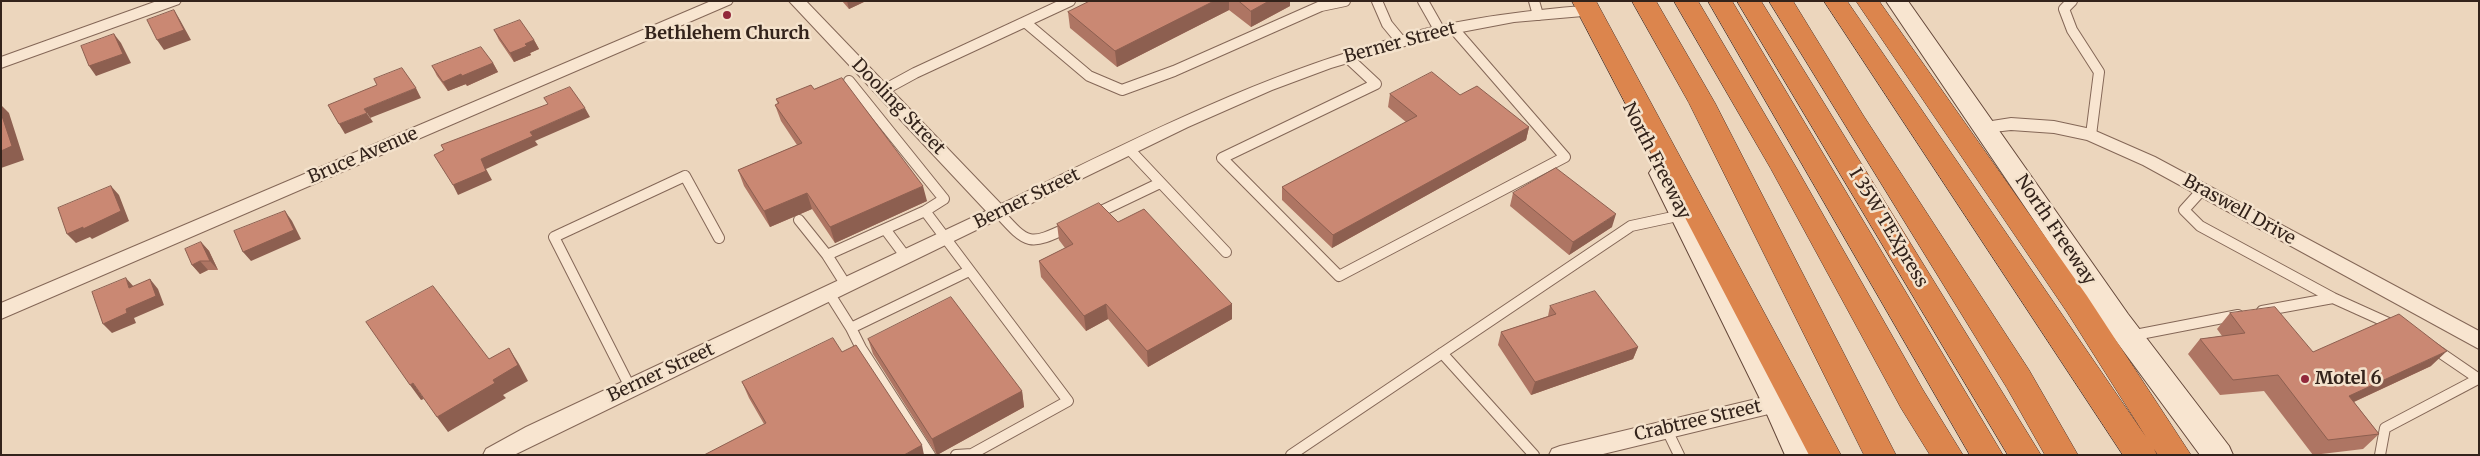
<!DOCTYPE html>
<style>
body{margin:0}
#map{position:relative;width:2480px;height:456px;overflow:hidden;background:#ecd6bd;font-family:Merriweather,serif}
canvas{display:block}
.frame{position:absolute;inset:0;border:2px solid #33231b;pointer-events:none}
</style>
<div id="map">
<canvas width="2480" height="456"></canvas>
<div class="frame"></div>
</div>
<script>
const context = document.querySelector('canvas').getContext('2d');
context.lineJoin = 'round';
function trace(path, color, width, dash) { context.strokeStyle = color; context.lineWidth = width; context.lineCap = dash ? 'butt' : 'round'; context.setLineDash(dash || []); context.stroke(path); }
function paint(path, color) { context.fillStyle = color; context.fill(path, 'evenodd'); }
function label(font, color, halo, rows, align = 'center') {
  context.font = font + ' Merriweather,serif'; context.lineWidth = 5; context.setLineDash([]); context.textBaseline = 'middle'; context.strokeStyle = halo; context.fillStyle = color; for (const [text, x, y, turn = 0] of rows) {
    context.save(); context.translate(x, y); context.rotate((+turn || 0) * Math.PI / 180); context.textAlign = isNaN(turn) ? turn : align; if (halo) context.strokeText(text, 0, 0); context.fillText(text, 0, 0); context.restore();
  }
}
const lane = new Path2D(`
 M1377 1 1387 24 1401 41
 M1423 1 1440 31
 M1534 1 1538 15
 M2072 1 2064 9 2072 30 2099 72 2091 135
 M1025 22 1089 76 1122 90 1174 71 1321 6 1345 1
 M1347 57 1376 84 1222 158 1339 276 1565 157 1453 28
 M849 81 944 199 925 211
 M882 91 915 73 1070 1
 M1129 149 1226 252
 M2202 190 2184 210 2200 226 2333 298 2395 326
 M999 213C1028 245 1029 246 1069 227
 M1093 215 1160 183
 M799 220 827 255 925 211 1068 401 972 454 956 455
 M885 229 906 257
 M827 255 846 285
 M829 293 851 328 969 271
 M2262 311 2333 298
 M851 328 861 348 930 455
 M2130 336 2238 315
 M2432 347 2479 379
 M1442 353 1534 455
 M630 387 554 237 685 176 719 238
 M1666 428 1679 455
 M1291 455 1631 226 1682 215
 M2380 455 2385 428 2478 379`);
const street = new Path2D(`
 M157 1H181L179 4 1 68V57Z
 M711 1H733L731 4 1 319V303Z
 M789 1H806L1001 204C1123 145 1242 83 1372 45 1392 39 1413 31 1434 27 1483 16 1533 10 1583 6L1589 7 1591 11 1589 15 1583 16 1514 22 1435 37 1331 68 1272 90 1188 127 514 455H483L486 449 526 427 986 211Z
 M2011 118 2054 121 2091 129 2155 157 2479 331V349L2143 165 2087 140 2054 133 2011 130 1985 133 1979 131 1976 127 1979 123Z
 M1777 394 1784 397 1787 403 1784 409 1777 412 1599 455H1549L1552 449 1560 446Z`);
const secondary = new Path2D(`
 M1886 1H1908L2128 314 2229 446 2233 455H2200L2108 330Z
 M1662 164 1671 167 1675 173 1792 403 1815 455H1785L1762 403 1649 173 1653 167Z`);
const highway = new Path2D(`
 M1572 1H1596L1841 455H1809Z
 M1632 1H1656L1715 103 1896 455H1864L1689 103Z
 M1674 1H1698L1797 169 1923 390 1963 455H1930L1901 408 1771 169Z
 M1708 1H1732L2003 455H1970Z
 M1737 1H1761L2041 455H2008Z
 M1769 1H1793L1863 115 2029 370 2078 455H2045L2007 388Z
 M1824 1H1847L2146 437 2067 312 1856 1H1879L2087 296 2191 455H2158L2154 449 2157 455H2123Z`);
trace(lane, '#846757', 12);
trace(street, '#846757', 2);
trace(secondary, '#65483a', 2);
trace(highway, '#51362b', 1);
trace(lane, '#f8e5d0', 10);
paint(street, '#f8e5d0');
paint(secondary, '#f8e5d0');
paint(highway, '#dc854d');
paint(new Path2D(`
 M842 1H866L849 9Z
 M1090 1H1290V6L1251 27 1229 10 1117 67 1070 28 1068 12Z
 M494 30 534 40 539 49 530 53 531 55 514 62 499 40Z
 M493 63 498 72 467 86 466 84 448 91 437 76 432 66Z
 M814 89 927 201 835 243 812 209 770 227 744 186 738 170 797 145 781 121 775 105 778 104 776 99Z
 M1390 94 1460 95 1529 127 1526 140 1332 248 1282 200V187L1406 122 1388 107Z
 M1513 193 1612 227 1569 255 1510 206Z
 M1118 222 1232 304V319L1148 367 1108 319 1086 331 1041 277 1039 261 1065 248 1059 240 1057 224Z
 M201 242 209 251 218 270H208L200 274 192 265Z
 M1550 306 1638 347 1633 359 1531 395 1498 345 1501 332 1548 316Z
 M2230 313 2313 352 2431 366 2354 402 2379 434 2363 449 2313 455 2264 391 2220 395 2188 354 2200 339 2222 336 2217 329Z
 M868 339 1022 391 1024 407 937 455 873 354Z
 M842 352 924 455 764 424 749 398 742 382Z`), '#ae7563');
paint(new Path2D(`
 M847 1H866L849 9Z
 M1214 1H1229V10L1117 67 1115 51Z
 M1269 1H1290V6L1251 27V11Z
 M174 10 180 20 191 40 164 50 157 40Z
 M114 34 121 43 131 63 96 76 89 66Z
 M534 40 539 49 530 53 531 55 514 62 510 53 525 44Z
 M493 63 498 72 467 86 462 76Z
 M461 74 466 84 448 91 443 82Z
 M416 88 421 98 370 118 364 109Z
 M1 105 9 113 24 160 1 168Z
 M585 108 590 117 535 141 538 145 486 169 492 180 458 195 453 185 481 159 530 132Z
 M367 113 373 122 345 134 339 124Z
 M1529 127 1526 140 1332 248 1333 235Z
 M111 186 119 195 129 221 92 239 90 237 76 243 67 234Z
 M923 186 927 201 835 243 830 227Z
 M807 193 812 209 770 227 764 211Z
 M285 211 292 221 301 239 251 261 243 252Z
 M1616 214 1612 227 1569 255 1573 242Z
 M201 242 209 251 218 270 210 261Z
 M200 261 208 270 200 274 192 265Z
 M126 278 134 287 129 288Z
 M150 279 158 289 164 305 134 318 136 323 112 333 103 324 126 309Z
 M1106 304 1108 319 1086 331 1084 316Z
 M1232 304V319L1148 367 1147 351Z
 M1638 347 1633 359 1531 395 1535 382Z
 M509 348 519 364 528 381 503 395 506 398 448 432 437 417 493 380Z
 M2447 351 2431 366 2334 411 2349 396Z
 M413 383 424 399 421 400 410 385Z
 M1022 391 1024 407 937 455 932 439Z
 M922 445 924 455H904Z`), '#8d5f50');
const building = new Path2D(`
 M1090 1H1214L1115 51 1068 12Z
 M1239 1H1269L1251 11Z
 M174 10 184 30 157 40 147 20Z
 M520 20 534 40 525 44 527 46 510 53 494 30Z
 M114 34 123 54 89 66 81 46Z
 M481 47 493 63 462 76 461 74 443 82 432 66Z
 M402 68 416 88 364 109 367 113 339 124 328 105 377 85 374 79Z
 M1432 72 1460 95 1477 86 1529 127 1333 235 1282 187 1417 116 1390 94Z
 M842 78 923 186 830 227 807 193 764 211 738 170 802 143 775 105 779 103 776 99 811 85 814 89Z
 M570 87 585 108 530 132 533 136 481 159 486 171 453 185 434 155 444 150 441 145 548 104 544 98Z
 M1 113 12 146 1 151Z
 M1556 168 1616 214 1573 242 1513 193Z
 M111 186 121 211 83 229V227L67 234 58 208Z
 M1099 203 1118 222 1144 209 1232 304 1147 351 1106 304 1084 316 1039 261 1073 244 1057 224Z
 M285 211 294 230 243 252 234 231Z
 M201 242 210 261H200L192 265 185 249Z
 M126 278 129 288 150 279 156 296 126 309 127 313 103 324 92 292Z
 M433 286 489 359 509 348 518 365 493 380 495 383 437 417 413 383 410 385 366 322Z
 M1595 291 1638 347 1535 382 1501 332 1556 314 1550 306Z
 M951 297 1022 391 932 439 868 339Z
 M2275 307 2313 352 2399 314 2447 351 2349 396 2379 434 2328 440 2278 375 2233 380 2200 339 2245 333 2230 313Z
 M833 338 842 352 856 345 922 445 904 455H704L766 423 742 382Z`);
paint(building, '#ca8873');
trace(building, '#8d5f50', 1);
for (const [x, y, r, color] of [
 [727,15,5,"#92283b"],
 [2305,379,5,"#92283b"]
]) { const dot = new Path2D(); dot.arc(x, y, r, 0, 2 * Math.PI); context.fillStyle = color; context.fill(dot); trace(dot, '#f4e2cc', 2); }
label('bold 18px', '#33231b', '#f4e2cc', [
 ["Bethlehem Church",727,34],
 ["Motel 6",2315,379,"left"]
]);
label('18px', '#33231b', '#f4e2cc', [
 ["Berner Street",1400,43,-15],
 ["Dooling Street",898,107,46],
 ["Bruce Avenue",363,156,-23],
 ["North Freeway",1656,161,63],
 ["Berner Street",1027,199,-26],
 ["Braswell Drive",2239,210,29],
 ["I 35W TEXpress",1888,228,59],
 ["North Freeway",2055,230,56],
 ["Berner Street",661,373,-25],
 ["Crabtree Street",1698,421,-13]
]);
</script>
